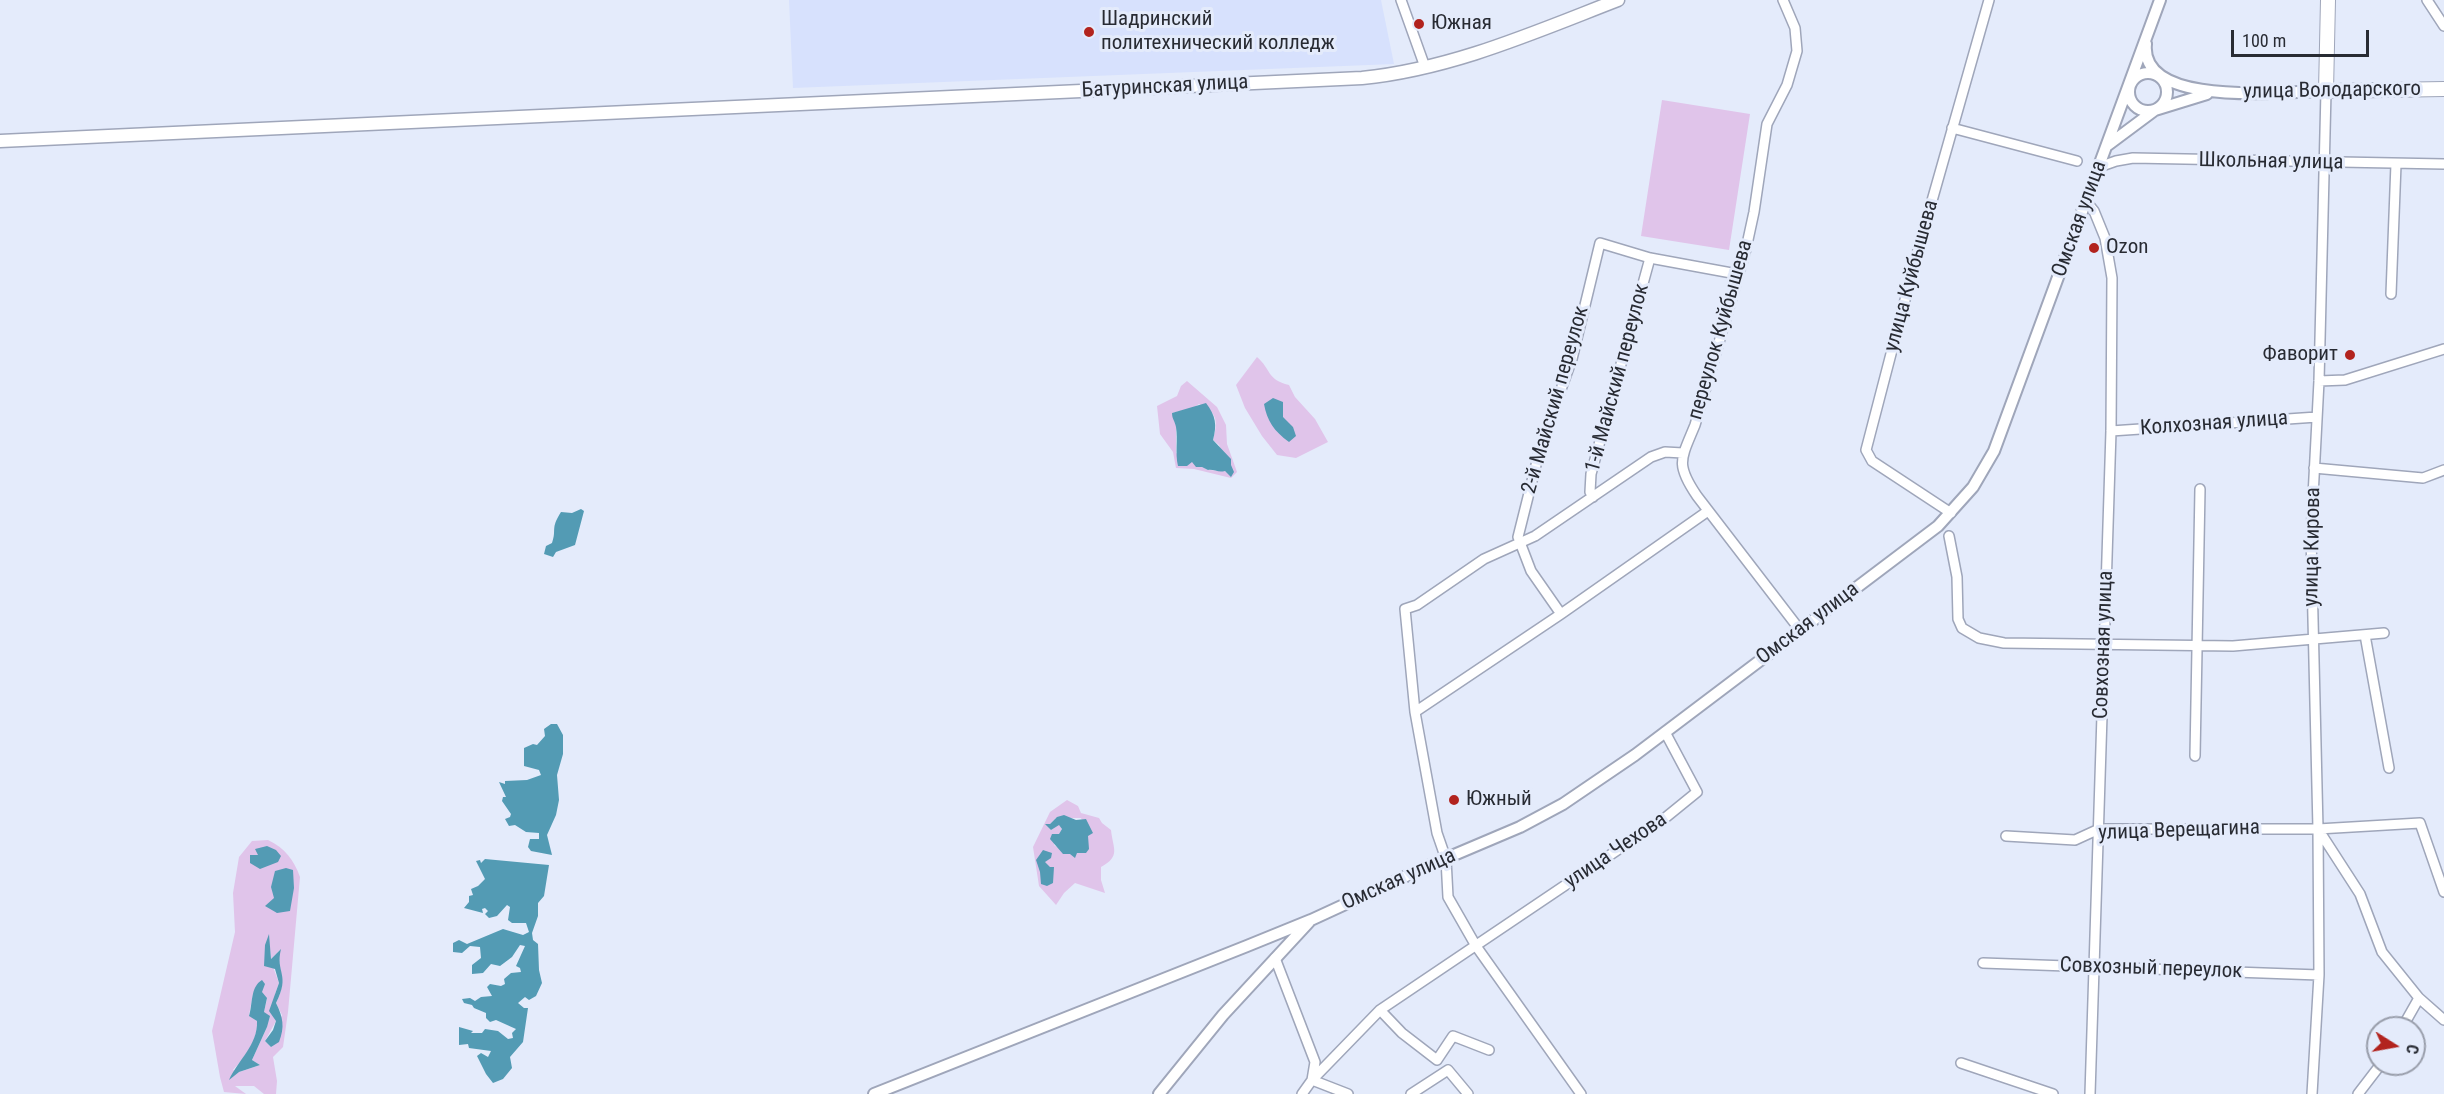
<!DOCTYPE html>
<meta charset="utf-8">
<style>
body{margin:0}
#map{position:relative;width:2444px;height:1094px;overflow:hidden;background:#e4ebfb;font-family:"Roboto Condensed",sans-serif}
canvas{display:block}
.north{position:absolute;left:2366px;top:1016px;width:60px;height:60px;box-sizing:border-box;background:#e4ebfb;border:2px solid #999eab;border-radius:50%;rotate:101deg;font-size:16px;font-weight:700;line-height:24px;text-align:center;color:#282b33}
.north::after{content:'';display:block;margin:auto;width:21px;height:27px;background:#b2231e;clip-path:polygon(50% 0,100% 100%,50% 72%,0 100%)}
.scale{position:absolute;left:2231px;top:30px;width:138px;height:27px;box-sizing:border-box;border:3px solid #282b33;border-top:0;padding-left:8px;font-size:18px;line-height:21px;white-space:nowrap;color:#282b33;-webkit-text-stroke:4px #e4ebfb;paint-order:stroke}
</style>
<div id="map">
<canvas width="2444" height="1094"></canvas>
<div class="north">С</div>
<div class="scale">100 m</div>
</div>
<script>
const context = document.querySelector('canvas').getContext('2d');
context.lineJoin = 'round';
function paint(path, color) { context.fillStyle = color; context.fill(path, 'evenodd'); }
function trace(path, color, width, dash) { context.strokeStyle = color; context.lineWidth = width; context.lineCap = dash ? 'butt' : 'round'; context.setLineDash(dash || []); context.stroke(path); }
function label(font, color, halo, rows, align = 'center') {
  context.font = font + ' "Roboto Condensed",sans-serif'; context.lineWidth = 6; context.setLineDash([]); context.textBaseline = 'middle'; context.strokeStyle = halo; context.fillStyle = color; for (const [text, x, y, turn = 0] of rows) {
    context.save(); context.translate(x, y); context.rotate((+turn || 0) * Math.PI / 180); context.textAlign = isNaN(turn) ? turn : align; if (halo) context.strokeText(text, 0, 0); context.fillText(text, 0, 0); context.restore();
  }
}
paint(new Path2D(`
 M789 0H1381L1394 64 793 88Z`), '#d7e1fd');
paint(new Path2D(`
 M1662 100 1750 114 1729 250 1641 236Z
 M1257 357C1271 369 1267 380 1289 385L1295 397 1315 419 1328 442 1296 458 1277 455 1262 436 1245 408 1236 385Z
 M1187 381 1217 407 1226 425 1227 444 1237 472 1231 478 1194 469 1176 468 1173 452 1160 434 1157 406 1177 396 1181 386ZM1199 404C1218 413 1218 421 1213 440L1219 445 1231 476 1225 471 1208 470 1176 453V424L1172 413 1193 408Z
 M1067 800 1078 806 1081 813 1099 818 1102 823 1111 830C1113 849 1121 856 1101 867V880L1105 893 1075 883 1064 893 1056 905 1039 886 1033 847 1050 812ZM1056 818H1081L1088 836 1087 846 1077 853 1061 850 1054 845 1062 829 1059 824 1051 830 1046 824H1050Z
 M268 840C285 848 294 860 300 877L288 1012 283 1047 273 1057 277 1081 276 1094H264L254 1086H235L246 1094 224 1092 220 1077 212 1031 235 932 233 893 239 857 252 841ZM265 945 270 949 271 959 280 950C276 971 289 979 276 1003L282 1015 271 1047 265 1041 276 1021 275 994 279 983ZM253 994 267 999 264 1012 267 1027 252 1060 260 1065 239 1072 233 1070C246 1056 258 1040 257 1021L249 1015Z`), '#e0c4ea');
paint(new Path2D(`
 M1273 398 1283 402V417L1293 427 1296 436 1289 442C1274 431 1267 421 1264 404Z
 M1206 403C1216 416 1217 425 1213 440L1231 459V465L1234 472 1231 477 1225 471C1218 473 1214 469 1208 470L1202 467H1196L1192 462 1187 466H1178C1175 453 1178 440 1176 427 1175 421 1172 419 1172 413Z
 M581 509 584 511 575 545 556 552 553 557 544 554 546 546 552 543C557 529 550 529 561 512L572 513Z
 M551 724H557L563 735V754L557 775 559 800 556 815 547 835 552 855 531 851 528 847 530 839H539V833L526 832 515 825 509 826 505 819 510 817 511 814 502 801 503 797H506L499 782 505 784V781L527 780 541 775 539 770 524 766V748L533 744 537 745 545 736 544 729Z
 M1064 815 1076 820 1086 819 1093 833 1088 836 1089 849 1086 853H1077L1075 858 1070 854H1063L1050 839 1052 834H1059L1062 829 1059 825 1051 830 1045 824H1050L1057 817Z
 M267 846 276 850 281 856 278 862 260 869 250 863V855H258L255 849Z
 M1043 850 1052 853 1051 858 1045 862 1050 867H1054L1053 883 1047 886 1041 884 1040 872 1036 860Z
 M485 859 549 865 544 896 538 903V916L532 933 533 940 538 944 539 970 542 983 536 996 529 1000 525 997 518 1003 524 1008H528L523 1042 510 1057 512 1068 503 1079 493 1083 486 1074 477 1056 481 1053 488 1057 491 1051 469 1048 468 1044 459 1045V1027L473 1031 471 1033H482L485 1029 498 1031 508 1039 513 1038 512 1033 516 1029 496 1020 490 1022 486 1018V1013L474 1008 472 1005 464 1003 462 999 470 998 475 1001 481 997 492 996 487 987 490 984 501 986 505 984 504 979 511 973 521 972 520 968 516 966 525 946 520 945 512 957 500 966 491 964 483 973 472 974V965L481 958 480 947 470 946 462 953 453 952V943L459 940 467 944 503 929 523 935 529 932 526 923H512L508 920 510 907 507 905 497 916 489 918 485 914 488 911 485 908 482 909 483 913 464 908 469 902V896L473 895 471 889 478 886 485 879 476 861 480 860 481 863Z
 M286 868 293 870 294 888 290 911 277 913 265 906 274 898 271 887 275 871Z
 M269 934 271 959 281 949C275 973 291 974 276 1003 283 1017 285 1027 279 1042L271 1047 265 1041 273 1030 276 1021 269 1011 279 983 275 969 264 966 265 945Z
 M262 980 265 984 262 992 267 998 264 1012 270 1016 267 1027 252 1060 260 1065 239 1072 229 1080C238 1060 258 1045 257 1021L249 1016C253 1004 250 987 262 980Z`), '#539bb4');
const minor = new Path2D(`
 M1401 0 1425 67
 M1783 0 1795 28 1797 51 1787 85 1767 124 1754 212 1746 249 1695 425C1681 459 1675 464 1697 496L1800 630
 M2427 0 2444 26
 M1952 128 2077 161
 M2099 167 2116 161 2133 158 2444 164
 M2086 201 2094 211 2105 238 2112 278 2111 431 2090 1094
 M2391 294 2396 164
 M2319 381 2345 380 2444 349
 M2111 431 2317 417
 M2314 468 2423 478 2444 470
 M1593 497 1590 492 1591 474 1650 258
 M1951 513 1872 461 1866 450 1918 250 1989 0
 M1949 536 1957 577 1958 619 1962 628 1979 638 2004 643 2233 646 2384 633
 M1561 614 1531 571 1518 537 1541 445 1572 359 1600 243 1650 258 1737 274
 M2365 635 2389 768
 M1415 712 1561 614 1708 511
 M2195 756 2200 489
 M2318 829 2360 894 2382 952 2419 998 2444 1020
 M2006 836 2075 840 2099 829H2318L2420 823 2444 892
 M1275 958 1315 1062 1312 1080 1302 1094
 M1983 963 2319 975
 M1380 1010 1402 1033 1437 1060 1453 1036 1489 1050
 M2402 1028 2419 998
 M1961 1063 2053 1094
 M1348 1094 1312 1080 1380 1010 1665 818 1697 792 1665 732
 M1411 1094 1448 1070 1468 1094
 M1581 1094 1476 946 1448 897 1446 859 1437 833 1415 712 1405 609 1417 605 1484 559 1535 536 1651 457 1665 452 1683 453
 M2312 1094 2319 975 2318 829 2311 535 2319 381 2326 91
 M2358 1094 2381 1064`);
const tertiary = new Path2D(`
 M2146 44C2139 109 2287 91 2326 91
 M2129 92a19 19 0 1 1 38 0a19 19 0 1 1-38 0Z
 M2108 145 2155 110 2207 94
 M874 1094 1247 946 1311 920 1428 866 1520 827 1563 804 1635 755 1938 526 1973 487 1994 451 2160 0
 M1159 1094 1223 1015 1309 922`);
const secondary = new Path2D(`
 M0 141 1362 78C1452 69 1535 32 1618 0`);
const primary = new Path2D(`
 M2328 0 2326 91 2444 89`);
trace(minor, '#9fa6ba', 12);
trace(tertiary, '#9fa6ba', 14);
trace(secondary, '#9fa6ba', 15);
trace(primary, '#9fa6ba', 16);
trace(minor, '#fff', 9);
trace(tertiary, '#fff', 10);
trace(secondary, '#fff', 12);
trace(primary, '#fff', 14);
for (const [x, y, r, color] of [
 [1419,24,6,"#b2231e"],
 [1089,32,6,"#b2231e"],
 [2094,248,6,"#b2231e"],
 [2350,355,6,"#b2231e"],
 [1454,800,6,"#b2231e"]
]) { const dot = new Path2D(); dot.arc(x, y, r, 0, 2 * Math.PI); context.fillStyle = color; context.fill(dot); trace(dot, '#e4ebfb', 2); }
label('21px', '#282b33', '#e4ebfb', [
 ["Шадринский",1101,20],
 ["политехнический колледж",1101,44],
 ["Южная",1431,24],
 ["Ozon",2106,248],
 ["Фаворит",2338,355,"right"],
 ["Южный",1466,800]
], 'left');
label('21px', '#282b33', '#e4ebfb', [
 ["Батуринская улица",1165,87,-3],
 ["улица Володарского",2332,91,-1],
 ["Школьная улица",2271,162,1],
 ["Омская улица",2080,219,-70],
 ["улица Куйбышева",1912,276,-75],
 ["переулок Куйбышева",1721,330,-74],
 ["1-й Майский переулок",1618,378,-75],
 ["2-й Майский переулок",1556,400,-74],
 ["Колхозная улица",2214,424,-4],
 ["улица Кирова",2313,547,-89],
 ["Омская улица",1808,624,-37],
 ["Совхозная улица",2104,645,-88],
 ["улица Верещагина",2179,831,-2],
 ["улица Чехова",1616,851,-34],
 ["Омская улица",1399,880,-24],
 ["Совхозный переулок",2151,969,2]
]);
</script>
